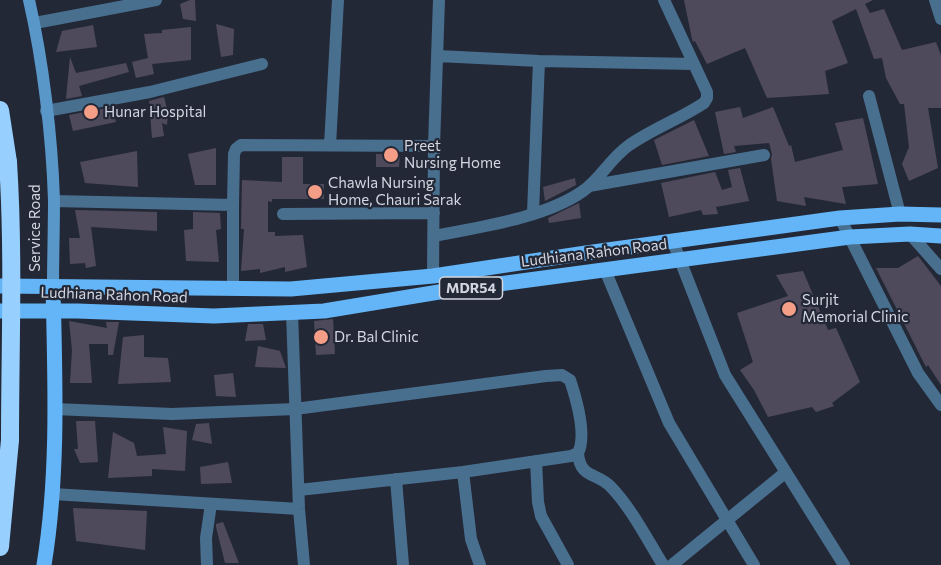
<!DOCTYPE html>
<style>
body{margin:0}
canvas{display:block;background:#232837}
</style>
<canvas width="941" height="565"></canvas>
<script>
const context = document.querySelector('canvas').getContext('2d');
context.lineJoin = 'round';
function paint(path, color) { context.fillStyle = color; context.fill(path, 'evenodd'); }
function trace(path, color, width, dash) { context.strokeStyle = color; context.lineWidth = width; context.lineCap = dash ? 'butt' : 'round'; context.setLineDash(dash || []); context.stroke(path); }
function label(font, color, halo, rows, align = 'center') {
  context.font = font + ' Commissioner,sans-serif'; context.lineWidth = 4.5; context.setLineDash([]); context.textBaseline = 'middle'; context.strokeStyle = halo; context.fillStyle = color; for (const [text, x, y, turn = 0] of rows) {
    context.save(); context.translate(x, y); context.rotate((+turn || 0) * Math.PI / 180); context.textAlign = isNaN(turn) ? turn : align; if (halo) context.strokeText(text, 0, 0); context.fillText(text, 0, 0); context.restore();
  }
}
paint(new Path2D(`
 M190 0H195L196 21 183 19 180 4Z
 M684 0H873L865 4 870 13 884 9 902 50 936 42 941 55V108H928L938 168 909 181 902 164 909 147 904 104H900L886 78 882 58 874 59 856 9 832 21 848 63 825 71 829 94 767 98 745 48 707 64 695 41 693 42 692 39Z
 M216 24 234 29 233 55 221 57Z
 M93 25 97 47 56 52 62 31Z
 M191 27V60L152 64 154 74 136 78 132 62 148 58 144 34 162 33V30Z
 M70 57 76 73 126 63 129 72 79 86 82 96 66 99Z
 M164 97 168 113 167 125 162 123 164 136 152 138 149 101Z
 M112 107 116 122 73 131 69 115Z
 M740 107 743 118 773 107 789 146 791 145 795 162 843 150 835 123 863 118 878 184 842 187 846 204 804 197 806 206 777 201 771 159 772 154 769 143 734 146 736 152 724 154 715 112Z
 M694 120 709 156 662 165 654 140Z
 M216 148V185H195L188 154Z
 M137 151 138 187 85 183 80 162Z
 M376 154H400L399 167H376Z
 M282 157H303V184H324V199H272V202L268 201V232H275V236L303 235 307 267 285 272V267L260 273V269L241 271 244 229H241L242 180 282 182Z
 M740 168 749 201 716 207 718 214 703 215 701 210 669 217 661 183 715 172 722 190 732 187 728 170Z
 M575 178 576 185 545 201 543 187Z
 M579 203 581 218 549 223 548 218Z
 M75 210 157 212V231L91 227 96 266 86 268 85 263 70 264 69 238H80Z
 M193 212 220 213 221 229 216 230 219 262 186 261 184 230 193 229Z
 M918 256 941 286V385L928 365 926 367 876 268H898Z
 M803 271 828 330 836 328 860 382 832 403 834 406 816 412 812 407 768 417 754 390 740 370 753 362 737 313 788 296 776 275Z
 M333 319 335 354 316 355 314 321Z
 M69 321 107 328 106 322H119L113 355H108V344H89L92 383H70L72 350Z
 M248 324H263L266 340 245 341Z
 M144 335V357L168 358 171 382 118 384 123 337Z
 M258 346 280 351 286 368 255 367Z
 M233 373 236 397 216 396 214 375Z
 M76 421H95L98 462 80 463 74 449H78Z
 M209 423 212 444 192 440 196 424Z
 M163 427 187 431 185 471 152 469V476L108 478 113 432 134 443 137 456 166 454Z
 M228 462 232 483 201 484 200 467Z
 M73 508 147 511 145 550 76 541Z
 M223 522 239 563H225L216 527V524Z`), '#4e4a5b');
trace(new Path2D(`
 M935 0 941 19
 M35 23 156 0
 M438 56 539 61 694 64
 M869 96 900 214
 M46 111 150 92 262 64
 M330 145 338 0
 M589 186 764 155
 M54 201 233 205V288
 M233 205 234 154 236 149 241 145 434 146
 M533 213 539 61
 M283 214 434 213
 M840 218 918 373 941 405
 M910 234 941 269
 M434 236C479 227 545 218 583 191 600 179 610 159 628 146 652 129 680 119 704 103L707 98V92L664 0
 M673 242 725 375 844 565
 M605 270 669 423 754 565
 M433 276 434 146 439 0
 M292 312 299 509 304 565
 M55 409 172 414 295 409 546 376 562 375 570 380C576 398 587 435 578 453L571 456 463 472 299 490
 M578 453C580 479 597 472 611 487 632 509 647 539 663 565
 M536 461 538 502 541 516 568 565
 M463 472 471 539 480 565
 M396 479 403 565
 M53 494 299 509
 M207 565 206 538 211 504
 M672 565 786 472`), '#496f8f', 12);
trace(new Path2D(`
 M29 0C43 61 52 137 54 200 54 229 53 258 53 287`), '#5997c9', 12);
trace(new Path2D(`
 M0 286 291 289 433 276 586 253 840 218 900 214 941 215
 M0 311H77L214 316 324 311 439 292 850 237 910 234 941 236
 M44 565C59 473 55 379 53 287`), '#63b5f7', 15);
trace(new Path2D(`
 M0 110 8 162
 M0 547 10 440`), '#97cffe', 18);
trace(new Path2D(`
 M8 162C14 255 10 347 10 440`), '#97cffe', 18);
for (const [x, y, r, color] of [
 [91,112,8,"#f49e87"],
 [391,155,8,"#f49e87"],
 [315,192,8,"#f49e87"],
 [789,309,8,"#f49e87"],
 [321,337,8,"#f49e87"]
]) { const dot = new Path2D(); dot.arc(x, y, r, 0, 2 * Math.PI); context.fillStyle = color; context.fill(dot); trace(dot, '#232837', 2); }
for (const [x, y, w] of [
 [471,288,63]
]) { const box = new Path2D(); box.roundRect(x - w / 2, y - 11, w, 22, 4.5); context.fillStyle = '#232837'; context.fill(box); trace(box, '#d3d6e0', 1.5); }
label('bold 14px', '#d3d6e0', null, [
 ["MDR54",471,288]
]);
label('15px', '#d3d6e0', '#232837', [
 ["Hunar Hospital",104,112],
 ["Preet",404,146],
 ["Nursing Home",404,163],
 ["Chawla Nursing",328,183],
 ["Home, Chauri Sarak",328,200],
 ["Surjit",802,300],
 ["Memorial Clinic",802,317],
 ["Dr. Bal Clinic",334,337]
], 'left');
label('15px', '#d3d6e0', '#232837', [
 ["Service Road",35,228,-90],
 ["Ludhiana Rahon Road",594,253,-7],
 ["Ludhiana Rahon Road",114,295,2]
]);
</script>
